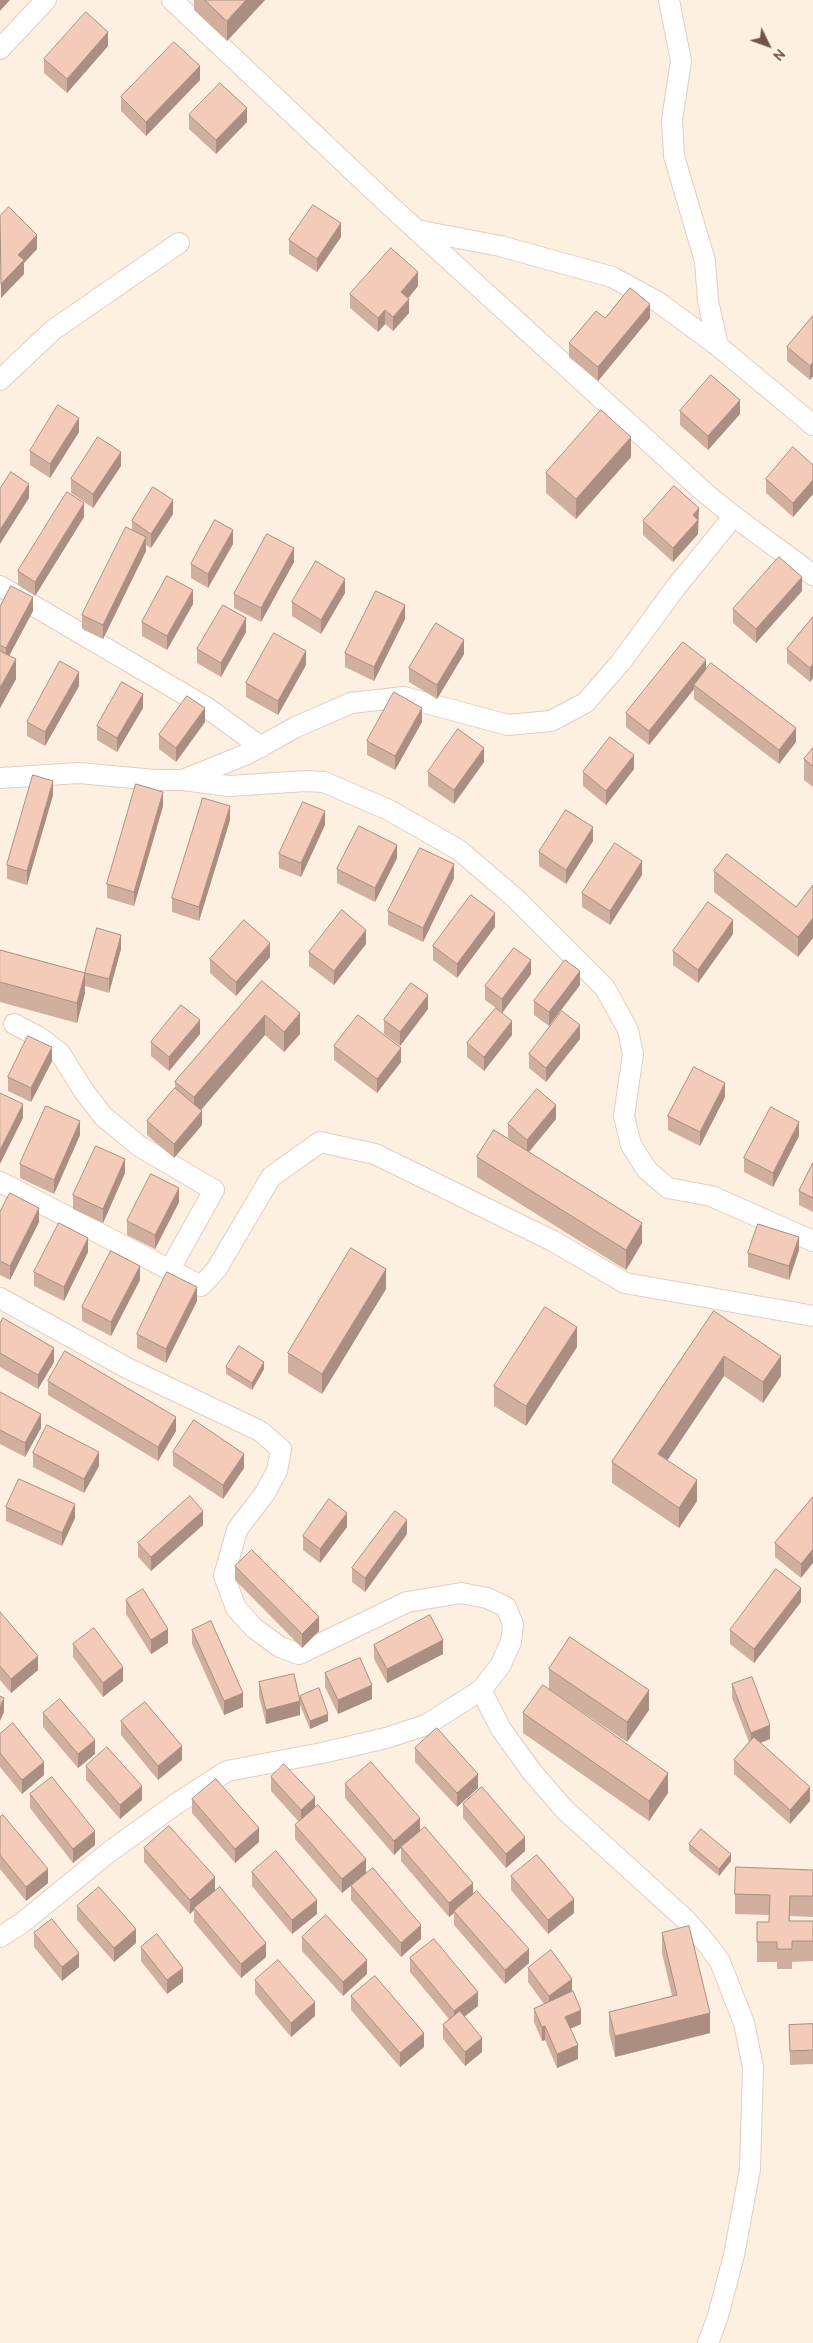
<!DOCTYPE html>
<style>
body{margin:0}
#map{position:relative;width:813px;height:2343px;overflow:hidden;background:#fdf0e1;font-family:Cabin,sans-serif}
canvas{display:block}
.north{position:absolute;left:743px;top:20px;width:50px;height:50px;-webkit-text-stroke:4px #fff4e8;paint-order:stroke;rotate:132deg;font-size:14px;font-weight:700;line-height:20px;text-align:center;color:#745447}
.north::after{content:'';display:block;margin:auto;width:18px;height:22px;background:#745447;clip-path:polygon(50% 0,100% 100%,50% 72%,0 100%)}
</style>
<div id="map">
<canvas width="813" height="2343"></canvas>
<div class="north">N</div>
</div>
<script>
const context = document.querySelector('canvas').getContext('2d');
context.lineJoin = 'round';
function trace(path, color, width, dash) { context.strokeStyle = color; context.lineWidth = width; context.lineCap = dash ? 'butt' : 'round'; context.setLineDash(dash || []); context.stroke(path); }
function paint(path, color) { context.fillStyle = color; context.fill(path, 'evenodd'); }
const minor = new Path2D(`
 M172 0 388 204 704 492C739 522 777 547 813 575
 M669 0 681 61 672 120 674 156 705 261 708 301 718 346
 M0 49 46 0
 M416 230 500 246 612 277 658 302 718 346 813 425
 M0 380 53 330 179 243
 M0 586 206 707 261 747
 M0 778 79 773 155 780H183L247 754 296 727 351 703 404 697 508 725 551 721 585 703 621 662 676 587 733 517
 M183 780 229 786 306 781 324 782 389 810 459 850 515 898 605 988 628 1030 633 1054 624 1116 631 1145 647 1170 668 1188 711 1196 813 1241
 M14 1024 39 1037 60 1053 83 1090 103 1116 139 1146 214 1190 170 1269
 M0 1182 201 1286 216 1270 271 1177 320 1142 375 1154 553 1241 625 1283 813 1316
 M0 1298 127 1368 260 1431 281 1449 277 1471 265 1493 237 1530 224 1576 236 1608 254 1628 280 1647 299 1654 407 1602 461 1593 487 1598 506 1607 513 1624 511 1642 500 1666 481 1690 426 1725 386 1738 322 1753 227 1771 176 1804 109 1852 22 1923 0 1937
 M481 1690 501 1729 532 1772 565 1810 687 1921 708 1945 720 1962 744 2023 753 2067 750 2169 734 2255 718 2316 708 2343`);
trace(minor, '#e3cdc0', 22);
trace(minor, '#fff', 20);
paint(new Path2D(`
 M194 0H265L227 41 194 10Z
 M108 46 67 93 44 73V59Z
 M200 80 146 136 121 111V97Z
 M189 115 247 122 216 154 189 129Z
 M0 216 37 249 24 263V274L1 298Z
 M341 237 317 272 289 254V240Z
 M418 286 408 299 409 313 393 331 385 324 378 332 350 308V294Z
 M813 316V376L810 380 787 361V347Z
 M650 318 598 381 569 357V343Z
 M680 411 740 414 708 450 680 425Z
 M79 432 50 478 30 465V451Z
 M631 457 576 519 546 493V473Z
 M813 465V494L793 517 766 493V479Z
 M121 466 93 508 71 493V479Z
 M173 514 151 548 146 545V551L103 639 82 629V615L132 530V521Z
 M84 517 35 596 18 585V571Z
 M643 521 699 522 698 523V534L673 562 643 535Z
 M233 544 208 588 191 578V564Z
 M294 562 261 622 234 608V594Z
 M802 591 756 643 733 623V609Z
 M345 593 321 634 292 616V602Z
 M193 604 167 650 142 636V622Z
 M0 607 33 611 9 655 16 679 0 708Z
 M813 617 810 682 787 663V649Z
 M405 619 374 681 345 667V653Z
 M246 632 221 677 197 663V649Z
 M464 654 437 699 409 682V668Z
 M306 665 278 715 246 697V683Z
 M706 670 796 742 779 764 694 699V689L649 745 626 727V713Z
 M79 686 45 746 27 736V722Z
 M143 708 117 752 97 740V726Z
 M205 722 176 762 159 749V735Z
 M422 722 395 770 367 755V741Z
 M813 748V787L804 780V759Z
 M484 762 454 804 428 786V772Z
 M634 769 606 805 583 786V772Z
 M53 795 27 885 7 879V865Z
 M163 806 134 906 107 898V884Z
 M230 820 199 921 172 912V898Z
 M325 825 301 877 279 868V854Z
 M593 841 566 884 539 866V852Z
 M397 858 375 902 337 883V869Z
 M714 871 796 907 813 885 798 957 714 892Z
 M642 875 610 925 582 907V893Z
 M454 878 423 942 388 925V911Z
 M495 927 457 978 433 960V946Z
 M733 934 698 983 673 965V951Z
 M366 944 334 985 309 966V952Z
 M121 949 109 993 85 986V993L77 1023 0 1002V950L85 973Z
 M270 957 236 996 210 973V959Z
 M531 974 502 1013 512 1035 484 1071 467 1057V1043L496 1008 485 1000V986Z
 M262 981 300 1034 284 1052 265 1035 201 1110 202 1125 174 1158 147 1135V1121L175 1088V1082Z
 M580 985 549 1026 534 1015V1001Z
 M428 1009 400 1046 384 1034V1020Z
 M200 1034 169 1071 151 1056V1042Z
 M580 1039 546 1082 529 1068V1054Z
 M334 1046 401 1062 377 1093 334 1060Z
 M52 1061 31 1102 8 1091V1077Z
 M725 1097 700 1146 668 1130V1116Z
 M556 1119 529 1152 642 1243 626 1270 477 1177V1157L512 1141 508 1138V1124Z
 M80 1135 54 1194 20 1178V1164Z
 M799 1136 773 1187 744 1172V1158Z
 M813 1163V1212L799 1205V1191Z
 M125 1173 103 1223 73 1209V1195Z
 M179 1202 155 1249 127 1235V1221Z
 M0 1212 39 1222 10 1280 0 1275Z
 M799 1250 789 1280 748 1267V1253Z
 M88 1252 64 1301 34 1286V1272Z
 M140 1280 111 1336 82 1321V1307Z
 M386 1289 322 1394 288 1373V1353Z
 M197 1301 166 1363 137 1348V1334Z
 M714 1311 781 1376 763 1403 724 1376 667 1461 697 1501 679 1528 612 1483V1462Z
 M0 1324 54 1362 38 1389 0 1367Z
 M577 1347 526 1426 494 1406V1386Z
 M226 1367 264 1369 252 1390 226 1374Z
 M48 1381 176 1431 158 1461 48 1395Z
 M0 1392 41 1428 25 1457 0 1444Z
 M173 1452 244 1468 223 1499 173 1466Z
 M33 1453 99 1466 84 1493 33 1467Z
 M813 1497 801 1578 775 1557V1543Z
 M6 1507 75 1518 62 1546 6 1521Z
 M203 1525 151 1571 138 1557V1543Z
 M347 1527 320 1563 303 1550V1536Z
 M407 1534 365 1592 352 1582V1568Z
 M235 1566 319 1631 302 1648 235 1580Z
 M126 1600 168 1643 151 1654 126 1614Z
 M801 1602 754 1663 730 1644V1630Z
 M0 1612 38 1670 11 1693 0 1680Z
 M192 1630 243 1707 224 1715 192 1644Z
 M73 1644 123 1681 103 1697 73 1657Z
 M374 1645 443 1654 387 1683 374 1659Z
 M549 1669 649 1710 627 1742 557 1695 668 1793 649 1821 523 1733V1713L549 1689Z
 M325 1673 372 1699 338 1714 325 1687Z
 M259 1682 300 1698V1696L328 1721 310 1729 300 1705V1715L266 1724 259 1696Z
 M732 1684 770 1739 760 1743 810 1801 790 1824 734 1774V1760L749 1742 732 1698Z
 M43 1713 95 1754 78 1768 43 1727Z
 M121 1721 182 1760 158 1780 121 1735Z
 M0 1734 44 1775 22 1794 0 1767Z
 M415 1748 478 1788 457 1807 415 1762Z
 M86 1766 142 1800 120 1819 86 1780Z
 M271 1777 315 1808 366 1873 342 1893 295 1839V1825L299 1822 271 1791Z
 M345 1784 420 1831 529 1963 505 1984 454 1925V1913L449 1917 401 1861V1848L394 1855 345 1798Z
 M30 1794 95 1845 73 1863 30 1808Z
 M192 1799 259 1842 235 1863 192 1813Z
 M463 1804 525 1851 506 1868 463 1818Z
 M0 1817 48 1883 26 1901 0 1869Z
 M689 1844 731 1861 719 1876 689 1851Z
 M144 1848 215 1891 266 1957 241 1978 194 1922V1910L190 1914 144 1862Z
 M813 1870V1917L790 1916V1921H813V1961L792 1962V1969H777V1962H757V1922H769V1915L735 1914V1894Z
 M252 1872 317 1914 292 1934 252 1886Z
 M511 1876 574 1913 548 1934 511 1890Z
 M351 1886 421 1939 401 1957 351 1900Z
 M77 1906 136 1943 114 1962 77 1920Z
 M34 1933 79 1967 62 1981 34 1947Z
 M662 1933 710 2033 615 2057 609 2032V2012L672 1996 662 1953Z
 M302 1937 367 1974 343 1996 302 1951Z
 M141 1947 183 1982 167 1994 141 1961Z
 M410 1958 478 2006 464 2016 482 2052 465 2066 443 2039V2025L449 2019 410 1972Z
 M528 1968 572 1991 581 2024 570 2029 578 2059 557 2068 545 2040 542 2041 534 2022V2009L544 2004 528 1982Z
 M255 1980 315 2016 291 2037 255 1994Z
 M351 1996 424 2047 400 2067 351 2010Z
 M813 2024V2064L790 2065 789 2025Z`), '#d1af9e');
paint(new Path2D(`
 M0 0H10L0 11V16Z
 M246 0H265L227 41V21Z
 M108 32V46L67 93V79Z
 M200 66V80L146 136V122Z
 M247 108V122L216 154V140Z
 M341 223V237L317 272V259Z
 M37 235V249L24 263V274L1 298V284L18 255Z
 M418 272V286L401 306V292Z
 M409 299V313L393 331V317Z
 M650 304V318L598 381V367Z
 M385 310V324L378 332V318Z
 M813 362V376L810 380V366Z
 M740 400V414L708 450V436Z
 M79 418V432L50 478V464Z
 M631 437V457L576 519V499Z
 M121 452V466L93 508V494Z
 M813 480V494L793 517V503Z
 M29 484V498L0 544V530Z
 M173 500V514L151 548V534Z
 M84 503V517L35 596V582Z
 M699 508 698 534 673 562V548L693 515Z
 M233 530V544L208 588V574Z
 M146 537V551L103 639V625Z
 M294 548V562L261 622V608Z
 M802 577V591L756 643V629Z
 M345 579V593L321 634V620Z
 M193 590V604L167 650V636Z
 M33 597V611L6 662V648Z
 M405 605V619L374 681V667Z
 M246 618V632L221 677V663Z
 M464 640V654L437 699V685Z
 M306 651V665L278 715V701Z
 M16 659V679L0 708V688Z
 M706 660V674L694 685V689L649 745V731Z
 M813 664V678L810 682V668Z
 M79 672V686L45 746V732Z
 M143 694V708L117 752V738Z
 M205 708V722L176 762V748Z
 M422 708V722L395 770V756Z
 M796 728V742L779 764V750Z
 M484 748V762L454 804V790Z
 M634 755V769L606 805V791Z
 M53 781V795L27 885V871Z
 M163 792V806L134 906V892Z
 M230 806V820L199 921V907Z
 M325 811V825L301 877V863Z
 M593 827V841L566 884V870Z
 M397 845V858L375 902V888Z
 M642 861V875L610 925V911Z
 M454 864V878L423 942V928Z
 M495 913V927L457 978V964Z
 M813 918V938L798 957V937Z
 M733 920V934L698 983V970Z
 M366 930V944L334 985V971Z
 M121 935V949L109 993V979Z
 M270 943V957L236 996V982Z
 M531 960V974L502 1013V999Z
 M580 971V985L549 1026V1012Z
 M85 973V993L77 1023V1003Z
 M428 995V1009L400 1046V1032Z
 M300 1013V1034L284 1052V1032Z
 M265 1015V1035L194 1118V1097Z
 M200 1020V1034L169 1071V1057Z
 M512 1021V1035L484 1071V1057Z
 M580 1025V1039L546 1082V1068Z
 M52 1047V1061L31 1102V1088Z
 M401 1048V1062L377 1093V1079Z
 M725 1083V1097L700 1146V1132Z
 M23 1104V1118L0 1164V1150Z
 M556 1105V1119L527 1154V1140Z
 M202 1111V1125L174 1158V1144Z
 M80 1121V1135L54 1194V1180Z
 M799 1122V1136L773 1187V1173Z
 M125 1159V1173L103 1223V1209Z
 M179 1188V1202L155 1249V1235Z
 M39 1208V1222L10 1280V1266Z
 M642 1223V1243L626 1270V1250Z
 M799 1237V1250L789 1280V1266Z
 M88 1238V1252L64 1301V1287Z
 M140 1266V1280L111 1336V1322Z
 M386 1269V1289L322 1394V1374Z
 M197 1287V1301L166 1363V1349Z
 M577 1327V1347L526 1426V1406Z
 M54 1348V1362L38 1389V1375Z
 M724 1356V1376L658 1474V1454Z
 M781 1356V1376L763 1403V1382Z
 M264 1362V1369L252 1390V1383Z
 M41 1414V1428L25 1457V1443Z
 M176 1417V1431L158 1461V1447Z
 M99 1452V1466L84 1493V1479Z
 M244 1454V1468L223 1499V1485Z
 M697 1480V1501L679 1528V1508Z
 M75 1504V1518L62 1546V1533Z
 M203 1511V1525L151 1571V1557Z
 M347 1513V1527L320 1563V1549Z
 M407 1520V1534L365 1592V1578Z
 M813 1549V1563L801 1578V1564Z
 M801 1588V1602L754 1663V1649Z
 M319 1617V1631L302 1648V1634Z
 M168 1629V1643L151 1654V1640Z
 M443 1640V1654L387 1683V1669Z
 M38 1656V1670L11 1693V1679Z
 M123 1667V1681L103 1697V1683Z
 M372 1685V1699L338 1714V1700Z
 M649 1690V1710L627 1742V1722Z
 M243 1693V1707L224 1715V1701Z
 M4 1698V1712L0 1721V1707Z
 M300 1701V1715L266 1724V1710Z
 M328 1714V1721L310 1729V1721Z
 M770 1725V1739L751 1747V1733Z
 M95 1740V1754L78 1768V1754Z
 M182 1746V1760L158 1780V1766Z
 M44 1762V1775L22 1794V1780Z
 M668 1773V1793L649 1821V1801Z
 M478 1774V1788L457 1807V1793Z
 M142 1786V1800L120 1819V1805Z
 M810 1787V1801L790 1824V1810Z
 M315 1797V1811L301 1824V1810Z
 M420 1818V1832L401 1847V1848L394 1855V1841Z
 M259 1828V1842L235 1863V1849Z
 M95 1831V1845L73 1863V1849Z
 M525 1837V1851L506 1868V1854Z
 M731 1854V1861L719 1876V1869Z
 M366 1859V1873L342 1893V1879Z
 M48 1869V1883L26 1901V1887Z
 M215 1877V1891L194 1908V1910L190 1914V1900Z
 M473 1883V1897L454 1911V1913L449 1917V1903Z
 M574 1899V1913L548 1934V1920Z
 M317 1900V1914L292 1934V1920Z
 M421 1925V1939L401 1957V1943Z
 M136 1929V1943L114 1962V1948Z
 M266 1943V1957L241 1978V1964Z
 M529 1949V1963L505 1984V1970Z
 M79 1953V1967L62 1981V1967Z
 M367 1960V1974L343 1996V1982Z
 M183 1968V1982L167 1994V1980Z
 M572 1979V1993L549 2010V1996Z
 M478 1992V2006L454 2025V2011Z
 M315 2002V2016L291 2037V2023Z
 M581 2010V2024L565 2031V2017Z
 M710 2013V2033L615 2057V2036Z
 M545 2026V2040L542 2041V2027Z
 M424 2033V2047L400 2067V2053Z
 M482 2038V2052L465 2066V2052Z
 M578 2045V2059L557 2068V2054Z`), '#aa8e81');
const building = new Path2D(`
 M205 0H246L227 21Z
 M86 12 108 32 67 79 44 59Z
 M174 42 200 66 146 122 121 97Z
 M220 83 247 108 216 140 189 115Z
 M313 205 341 223 317 259 289 240Z
 M9 207 37 235 18 255 24 260 1 284 0 216Z
 M391 248 418 272 401 292 409 299 393 317 385 310 378 318 350 294Z
 M630 288 650 304 598 367 569 343 596 311 605 318Z
 M813 316V362L810 366 787 347Z
 M711 375 740 400 708 436 680 411Z
 M58 405 79 418 50 464 30 451Z
 M601 410 631 437 576 499 546 473Z
 M98 437 121 452 93 494 71 479Z
 M793 447 813 465V480L793 503 766 479Z
 M11 472 29 484 0 530V489Z
 M674 486 699 508 693 515 698 520 673 548 643 521Z
 M153 487 173 500 151 534 132 521Z
 M67 492 84 503 35 582 18 571Z
 M215 520 233 530 208 574 191 564Z
 M126 527 146 537 103 625 82 615Z
 M267 534 294 548 261 608 234 594Z
 M779 557 802 577 756 629 733 609Z
 M316 561 345 579 321 620 292 602Z
 M167 576 193 590 167 636 142 622Z
 M11 586 33 597 6 648 0 645V607Z
 M376 591 405 605 374 667 345 653Z
 M223 605 246 618 221 663 197 649Z
 M813 617V664L810 668 787 649Z
 M436 623 464 640 437 685 409 668Z
 M274 633 306 651 278 701 246 683Z
 M683 642 706 660 649 731 626 713Z
 M0 651 16 659 0 688Z
 M60 661 79 672 45 732 27 722Z
 M711 663 796 728 779 750 694 685Z
 M122 682 143 694 117 738 97 726Z
 M394 692 422 708 395 756 367 741Z
 M187 696 205 708 176 748 159 735Z
 M458 729 484 748 454 790 428 772Z
 M610 737 634 755 606 791 583 772Z
 M813 748V766L804 759Z
 M33 775 53 781 27 871 7 865Z
 M136 784 163 792 134 892 107 884Z
 M203 798 230 806 199 907 172 898Z
 M303 802 325 811 301 863 279 854Z
 M566 810 593 827 566 870 539 852Z
 M359 826 397 845 375 888 337 869Z
 M615 843 642 861 610 911 582 893Z
 M420 848 454 864 423 928 388 911Z
 M727 854 796 907 813 885V918L798 937 714 871Z
 M471 895 495 913 457 964 433 946Z
 M708 902 733 920 698 970 673 951Z
 M342 910 366 930 334 971 309 952Z
 M244 920 270 943 236 982 210 959Z
 M97 928 121 935 109 979 85 973Z
 M514 948 531 960 502 999 485 986Z
 M0 950 85 973 77 1003 0 982Z
 M565 960 580 971 549 1012 534 1001Z
 M262 981 300 1013 284 1032 265 1015 194 1097 175 1082Z
 M411 983 428 995 400 1032 384 1020Z
 M181 1005 200 1020 169 1057 151 1042Z
 M496 1008 512 1021 484 1057 467 1043Z
 M562 1011 580 1025 546 1068 529 1054Z
 M358 1015 401 1048 377 1079 334 1046Z
 M28 1036 52 1047 31 1088 8 1077Z
 M694 1067 725 1083 700 1132 668 1116Z
 M175 1088 202 1111 174 1144 147 1121Z
 M537 1089 556 1105 527 1140 508 1124Z
 M0 1093 23 1104 0 1150Z
 M46 1106 80 1121 54 1180 20 1164Z
 M771 1107 799 1122 773 1173 744 1158Z
 M494 1130 642 1223 626 1250 477 1157Z
 M96 1146 125 1159 103 1209 73 1195Z
 M813 1163V1198L799 1191Z
 M151 1174 179 1188 155 1235 127 1221Z
 M10 1193 39 1208 10 1266 0 1261V1212Z
 M59 1223 88 1238 64 1287 34 1272Z
 M758 1224 799 1237 789 1266 748 1253Z
 M351 1248 386 1269 322 1374 288 1353Z
 M111 1251 140 1266 111 1322 82 1307Z
 M167 1272 197 1287 166 1349 137 1334Z
 M545 1307 577 1327 526 1406 494 1386Z
 M714 1311 781 1356 763 1382 724 1356 658 1454 697 1480 679 1508 612 1462Z
 M3 1318 54 1348 38 1375 0 1353V1324Z
 M239 1346 264 1362 252 1383 226 1367Z
 M65 1351 176 1417 158 1447 48 1381Z
 M0 1392 41 1414 25 1443 0 1430Z
 M194 1420 244 1454 223 1485 173 1452Z
 M47 1425 99 1452 84 1479 33 1453Z
 M19 1479 75 1504 62 1533 6 1507Z
 M190 1496 203 1511 151 1557 138 1543Z
 M813 1497V1549L801 1564 775 1543Z
 M329 1499 347 1513 320 1549 303 1536Z
 M395 1511 407 1520 365 1578 352 1568Z
 M252 1550 319 1617 302 1634 235 1566Z
 M776 1569 801 1588 754 1649 730 1630Z
 M143 1589 168 1629 151 1640 126 1600Z
 M0 1612 38 1656 11 1679 0 1666Z
 M430 1615 443 1640 387 1669 374 1645Z
 M211 1621 243 1693 224 1701 192 1630Z
 M94 1628 123 1667 103 1683 73 1644Z
 M570 1637 649 1690 627 1722 549 1669Z
 M360 1658 372 1685 338 1700 325 1673Z
 M294 1674 300 1701 266 1710 259 1682Z
 M752 1677 770 1725 751 1733 732 1684Z
 M543 1685 668 1773 649 1801 523 1713Z
 M319 1688 328 1714 310 1721 300 1696Z
 M0 1696 4 1698 0 1707Z
 M60 1699 95 1740 78 1754 43 1713Z
 M145 1702 182 1746 158 1766 121 1721Z
 M13 1723 44 1762 22 1780 0 1753V1734Z
 M437 1728 478 1774 457 1793 415 1748Z
 M754 1737 810 1787 790 1810 734 1760Z
 M107 1747 142 1786 120 1805 86 1766Z
 M371 1762 420 1818 394 1841 345 1784Z
 M284 1764 315 1797 301 1810 271 1777Z
 M52 1777 95 1831 73 1849 30 1794Z
 M216 1779 259 1828 235 1849 192 1799Z
 M482 1787 525 1837 506 1854 463 1804Z
 M318 1805 366 1859 342 1879 295 1825Z
 M3 1815 48 1869 26 1887 0 1855V1817Z
 M169 1826 215 1877 190 1900 144 1848Z
 M425 1827 473 1883 449 1903 401 1847Z
 M701 1829 731 1854 719 1869 689 1844Z
 M276 1851 317 1900 292 1920 252 1872Z
 M537 1855 574 1899 548 1920 511 1876Z
 M736 1867 813 1870V1896H790L789 1921H813V1941H792V1949H777V1942H757V1922H769L770 1895 735 1894Z
 M373 1868 421 1925 401 1943 351 1886Z
 M99 1887 136 1929 114 1948 77 1906Z
 M220 1887 266 1943 241 1964 194 1908Z
 M477 1891 529 1949 505 1970 454 1911Z
 M326 1915 367 1960 343 1982 302 1937Z
 M52 1919 79 1953 62 1967 34 1933Z
 M689 1926 710 2013 615 2036 609 2012 677 1995 662 1933Z
 M157 1934 183 1968 167 1980 141 1947Z
 M434 1939 478 1992 454 2011 410 1958Z
 M551 1950 572 1979 549 1996 528 1968Z
 M278 1960 315 2002 291 2023 255 1980Z
 M375 1976 424 2033 400 2053 351 1996Z
 M573 1991 581 2010 565 2017 578 2045 557 2054 545 2026 542 2027 534 2009Z
 M460 2011 482 2038 465 2052 443 2025Z
 M813 2024V2050L790 2051 789 2025Z`);
paint(building, '#f3cbb8');
trace(building, '#aa8e81', 1);
</script>
